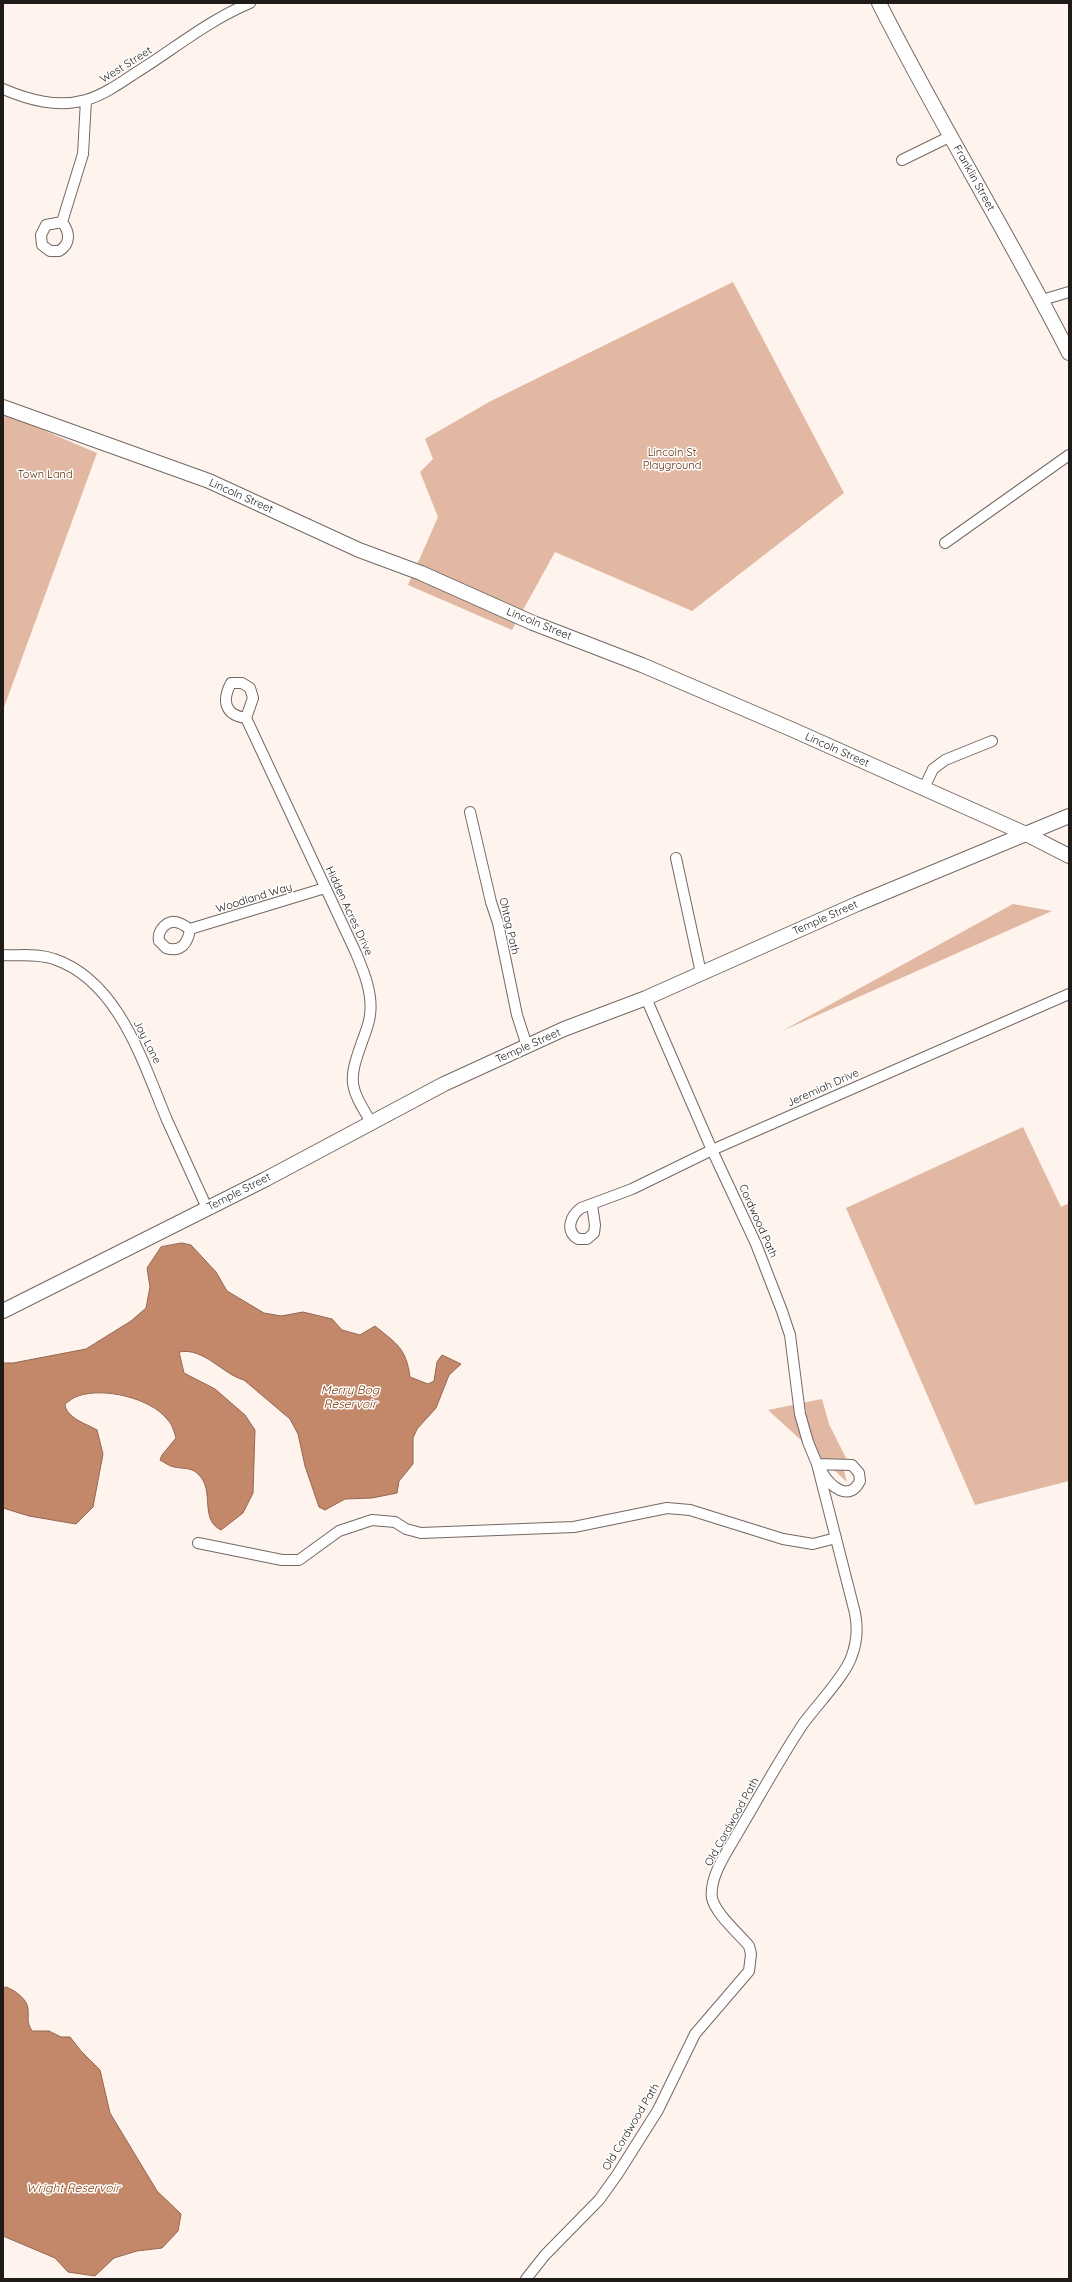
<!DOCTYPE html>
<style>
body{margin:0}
#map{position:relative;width:1072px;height:2282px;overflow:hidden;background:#fff3ed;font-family:Quicksand,sans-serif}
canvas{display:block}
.frame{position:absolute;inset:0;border:4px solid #1f1b19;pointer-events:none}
</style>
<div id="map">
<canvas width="1072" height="2282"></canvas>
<div class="frame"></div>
</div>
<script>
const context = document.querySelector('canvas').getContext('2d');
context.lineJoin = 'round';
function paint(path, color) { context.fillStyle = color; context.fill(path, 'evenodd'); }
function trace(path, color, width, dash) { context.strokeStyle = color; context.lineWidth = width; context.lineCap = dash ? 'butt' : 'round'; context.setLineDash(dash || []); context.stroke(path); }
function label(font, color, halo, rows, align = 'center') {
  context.font = font + ' Quicksand,sans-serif'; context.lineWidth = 3; context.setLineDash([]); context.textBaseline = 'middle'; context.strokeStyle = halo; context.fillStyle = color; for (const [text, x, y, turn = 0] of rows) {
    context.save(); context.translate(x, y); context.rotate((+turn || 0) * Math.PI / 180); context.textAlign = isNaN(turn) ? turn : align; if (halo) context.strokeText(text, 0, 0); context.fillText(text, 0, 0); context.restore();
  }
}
paint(new Path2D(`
 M733 282 844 493 692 611 555 552 512 630 408 585 438 517 420 472 433 459 425 439 489 402Z
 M3 413 97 453 3 710Z
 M1013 904 1052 911 782 1031Z
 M1023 1127 1061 1207 1069 1203V1481L975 1505 846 1208Z
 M822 1399 829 1424 846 1458 844 1471 847 1482 768 1410Z`), '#e2b8a3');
const water = new Path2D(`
 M182 1243 191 1245 216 1272 227 1291 264 1313 281 1316 303 1312 332 1319 342 1330 360 1335 375 1326C397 1344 406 1348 410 1377L428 1384 434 1381 437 1362 442 1355 461 1364 449 1375 436 1408 417 1429 413 1438V1464L399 1481 397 1493 372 1498 345 1499 325 1510 319 1507 305 1466 298 1434 290 1419 244 1380C222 1374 204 1347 179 1352L184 1373 215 1389 245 1415 255 1430 253 1493 243 1513 221 1530C199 1519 215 1491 199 1475 192 1467 184 1469 174 1467 169 1466 164 1462 160 1460L162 1455 176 1438C174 1431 172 1424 167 1419 150 1398 104 1387 78 1396 74 1397 69 1401 65 1404 66 1418 87 1424 97 1430L103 1454 93 1507 76 1524 29 1516 3 1508V1363H13L86 1349 131 1321 146 1308 150 1287 147 1268 161 1247Z
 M6 1987C15 1990 28 2000 28 2009 29 2020 26 2020 32 2031H49L61 2037H70L81 2051 100 2070 110 2113 157 2191 181 2214 178 2231 162 2248 137 2251 114 2258 95 2276 68 2272 55 2258 3 2236V1989Z`);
paint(water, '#c3886a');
trace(water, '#926752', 1);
const street = new Path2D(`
 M3 89C29 100 57 108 86 100 103 95 119 84 134 74 173 50 207 21 250 3
 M902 160 951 136
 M62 222C70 232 71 244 59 251H50L42 245 41 235 46 225 62 222 83 154 86 100
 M1042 300 1069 292
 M945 543 1069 455
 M246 718 253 698 250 688 242 683H231C222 700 224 715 246 718L356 953C364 972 373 994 370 1015 369 1025 365 1033 362 1042 348 1081 349 1086 371 1122
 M924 788 933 769 945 760 992 741
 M470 812 491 902 498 923 517 1015 527 1046
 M676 858 701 973
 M190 929C186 927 183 924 179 923 168 918 157 930 159 941L166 948C181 953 188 943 190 929L325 888
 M3 955C20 956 38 953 54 959 119 981 143 1063 167 1120 180 1149 194 1179 207 1208
 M646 998 712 1150 756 1244 782 1311 790 1335 800 1414 808 1442 817 1464 852 1465 859 1473 860 1481C849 1503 830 1486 822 1472
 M592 1205 595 1225 594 1233 587 1239H578C565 1231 570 1216 581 1208L632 1189 712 1150 1069 994
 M198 1543 282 1560H299L339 1531 372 1520 395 1522 406 1529 421 1533 574 1527 667 1508 690 1510 783 1539 813 1544 836 1538
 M526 2279 545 2255 599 2200 617 2175 658 2110 695 2034 749 1971 751 1954 749 1946C739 1934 715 1913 712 1898 709 1878 726 1853 736 1836 758 1799 779 1760 803 1724 816 1706 844 1677 851 1658 857 1643 858 1628 855 1613L817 1464`);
const secondary = new Path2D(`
 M879 3C939 122 1009 235 1069 353
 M3 407 209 481 359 550 421 573 533 623 642 665 791 729 1026 834 1069 856
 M3 1311 266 1179 444 1084 564 1029 646 998 857 904 1069 816`);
trace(street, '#736964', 12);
trace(secondary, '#736964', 16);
trace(street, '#fff', 10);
trace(secondary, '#fff', 14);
label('11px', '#1f1b19', '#fff', [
 ["West Street",126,65,-32],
 ["Franklin Street",974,178,61],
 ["Lincoln Street",241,496,24],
 ["Lincoln Street",539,624,22],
 ["Lincoln Street",837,750,24],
 ["Woodland Way",254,898,-17],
 ["Hidden Acres Drive",349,911,65],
 ["Temple Street",825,918,-24],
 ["Ohtag Path",509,926,77],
 ["Joy Lane",147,1042,63],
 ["Temple Street",528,1046,-24],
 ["Jeremiah Drive",823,1088,-24],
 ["Temple Street",239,1192,-27],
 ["Cordwood Path",758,1221,66],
 ["Old Cordwood Path",732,1822,-61],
 ["Old Cordwood Path",631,2127,-59]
]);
label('11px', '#612a07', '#fff', [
 ["Lincoln St",672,453],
 ["Playground",672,466],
 ["Town Land",45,475]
]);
label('italic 12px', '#7f3704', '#fff', [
 ["Merry Bog",350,1390],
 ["Reservoir",350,1404],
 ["Wright Reservoir",73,2188]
]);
</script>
